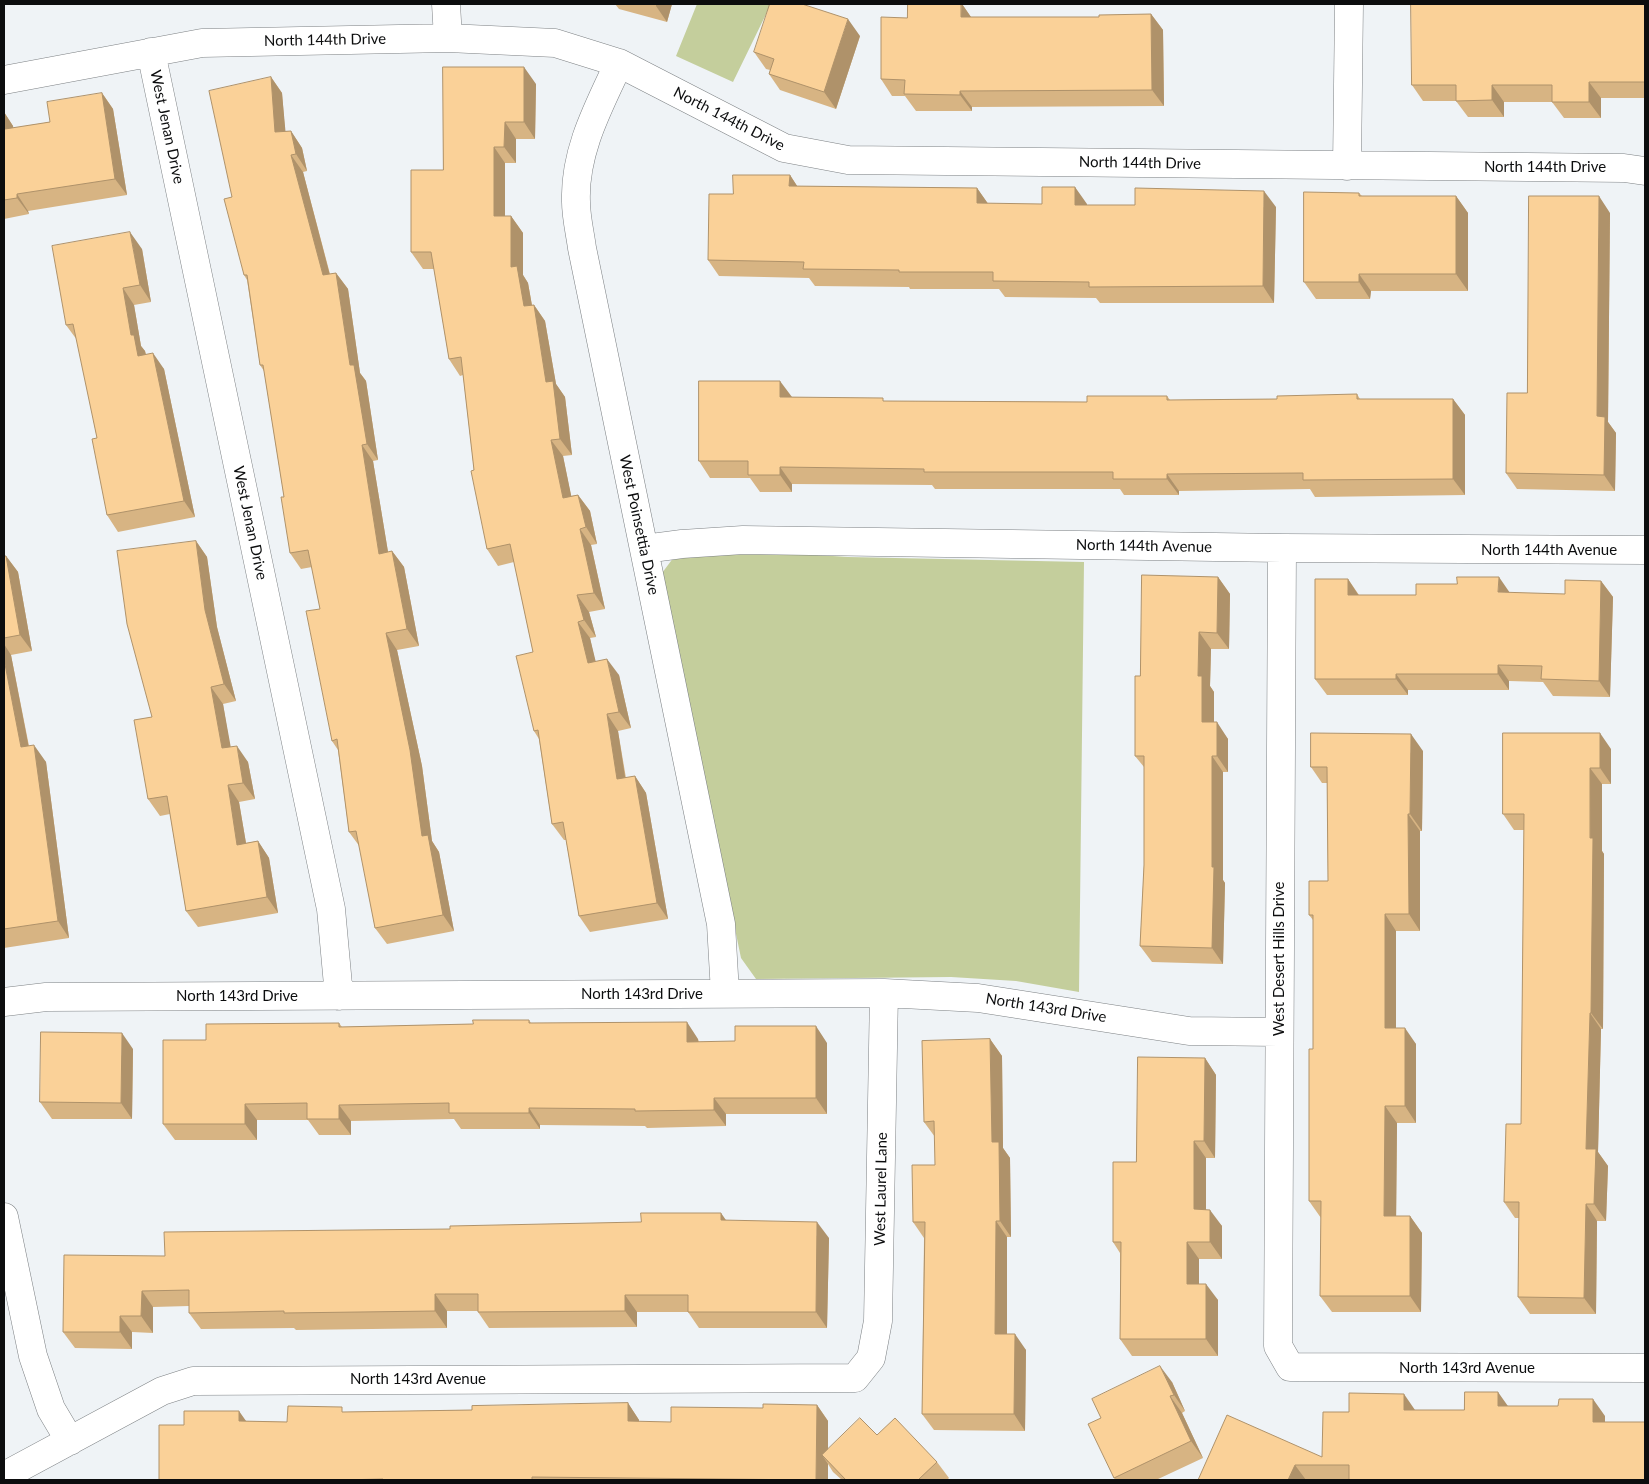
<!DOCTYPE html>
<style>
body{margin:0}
#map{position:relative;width:1649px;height:1484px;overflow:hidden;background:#eff3f6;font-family:Lato,sans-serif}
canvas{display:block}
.frame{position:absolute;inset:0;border:5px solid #0c0d0e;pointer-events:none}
</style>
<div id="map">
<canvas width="1649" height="1484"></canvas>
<div class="frame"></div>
</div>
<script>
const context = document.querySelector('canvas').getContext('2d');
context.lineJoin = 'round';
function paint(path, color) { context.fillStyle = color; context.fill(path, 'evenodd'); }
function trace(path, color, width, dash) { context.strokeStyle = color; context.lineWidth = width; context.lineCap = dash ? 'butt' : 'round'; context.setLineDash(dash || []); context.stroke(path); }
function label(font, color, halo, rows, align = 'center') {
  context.font = font + ' Lato,sans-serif'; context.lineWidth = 5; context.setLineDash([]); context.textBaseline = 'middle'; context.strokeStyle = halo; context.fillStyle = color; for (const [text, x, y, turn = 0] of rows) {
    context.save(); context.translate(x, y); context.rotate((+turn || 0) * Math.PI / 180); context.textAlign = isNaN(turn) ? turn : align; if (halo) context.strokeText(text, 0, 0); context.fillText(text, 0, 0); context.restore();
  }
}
paint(new Path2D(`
 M697 4H771L733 82 676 56Z
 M772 552 848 557 1084 562 1079 992 1016 981 951 977 756 979 741 958 662 573 677 553Z`), '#c4ce9c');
const minor = new Path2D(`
 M446 4 448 38
 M151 52 331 909 339 996
 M619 63C598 108 574 152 576 202 576 217 580 233 582 248L721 924 725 993
 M4 80 202 43 448 38 555 43 619 63 784 148 848 160 1624 168 1645 171
 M1347 166 1349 4
 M1282 548 1278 1346 1290 1367 1645 1368
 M644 549 682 544 743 540 1282 548 1645 550
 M4 1002 46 997 884 993 978 998 1189 1031 1278 1032
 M4 1217 33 1356 51 1409 70 1441
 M4 1476 162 1391 193 1381 855 1378 871 1358 878 1321 884 993`);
trace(minor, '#7d8184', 29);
trace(minor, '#fff', 28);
paint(new Path2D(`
 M615 4H672L667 22 619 9Z
 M962 4 971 17H1099L1151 14 1163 30 1164 106 972 107V111H916L905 96H892L881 79 907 18Z
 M1645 4V98H1601V118H1564L1552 102H1504V117H1468L1456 101H1423L1412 85Z
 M860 36 836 109 780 90 769 74 770 70 766 69 754 52Z
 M271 77 282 93 285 131H291L302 148 307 171 303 172 330 274 336 273 348 289 360 373 366 381 378 460 373 461 388 552 392 551 404 567 419 646 397 650 422 766 432 841 439 852 454 931 387 944 375 928 360 847 349 832 338 750 332 741 320 609 312 567 301 569 290 553 284 497 264 371 260 365 247 280 244 275 232 197Z
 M536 84 535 139H516V163H505V216H511L523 233V275L528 283 532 305H534L545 321 556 384 565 397 572 455 563 456 571 496 578 495 590 511 597 544 591 545 605 609 589 612 596 637 590 638 595 661 619 675 631 728 618 731 626 778 635 776 646 793 668 919 590 932 579 916 566 840H564L552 824 539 739 534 731 533 652 514 562 498 566 487 549 474 470 463 375 460 376 449 359 434 269H423L411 252 443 170Z
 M102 93 113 109 127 195 28 211 29 214 4 219V112L13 126V128L50 122Z
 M790 175 797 186 977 188 988 204H1087V205L1276 207 1274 303H1100L1096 298 1005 297 999 289H910L909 287 815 286 809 278 719 276 708 260 733 194Z
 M1359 193 1362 196H1456L1468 213V291H1371L1370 299H1316L1304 282Z
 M1610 213 1608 422 1616 433 1615 491 1517 489 1506 473 1527 393Z
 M142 249 151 302 134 305 141 346 145 351 146 354 164 369 195 517 118 532 107 515 97 438 77 340 66 325Z
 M1357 394 1360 399H1453L1465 415V495L1315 497 1310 489 1179 491V495H1124L1120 489H935L932 485 792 484V492H760L750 478H710L699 461 792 397 885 401 1087 402 1167 396 1170 400 1277 399Z
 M196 541 207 557 217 627 236 701 223 704 230 747 248 762 255 799 239 802 246 843 258 841 269 858 278 913 198 927 186 911 170 814 160 816 148 799 152 717Z
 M4 556H6L18 572 32 651 11 655 29 746 46 762 69 938 4 948Z
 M1218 577 1230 594 1229 649H1211L1210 686 1214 692V722L1228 739V772H1223V880L1225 883 1223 964 1152 962 1140 946 1144 865V767L1135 756 1140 676Z
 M1348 579 1359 595H1416L1510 593 1565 594 1601 581 1613 597 1610 697 1553 696 1543 682 1509 681V690H1408V695H1327L1315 679Z
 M1611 749V784H1602V851L1604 854 1603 1029H1601L1598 1152 1608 1166 1606 1221H1597L1596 1314H1530L1518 1297 1519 1218H1515L1504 1202 1521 1124 1524 830H1514L1503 814Z
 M1423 751 1422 831H1420V931H1396V1028L1416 1044V1123H1397L1396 1216H1410L1422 1233 1421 1312H1332L1320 1296 1321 1218 1309 1201 1313 1049V920L1309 915 1328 881 1327 783H1322L1311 767Z
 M529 1020 531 1023 698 1039 699 1042 827 1043V1114H726V1126L647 1128 645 1126 540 1125V1129H461L454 1119 351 1121V1135H319L308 1120H257V1140H175L163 1124 206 1040 339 1023 342 1027 473 1024Z
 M990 1039 1002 1056 1003 1148 1010 1158 1011 1237H1007V1334L1026 1350 1025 1431 934 1430 922 1414 924 1238 913 1222 935 1165V1137L924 1122Z
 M133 1049 132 1119H52L40 1102Z
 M1205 1058 1216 1075 1215 1158H1206V1210L1222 1226V1259H1199V1284L1218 1300V1356H1132L1120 1339V1253L1113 1242 1136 1162Z
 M726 1220 829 1238 827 1328H699L688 1312H637V1327L489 1328 478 1312V1311H447V1328L296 1330 294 1328 201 1329 189 1313V1306L153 1307V1333L132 1332V1349L75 1348 63 1332 165 1256 450 1229Z
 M1172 1382 1185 1411 1182 1413 1203 1458 1156 1480H1116L1114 1478 1101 1418Z
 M628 1403 639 1420V1422H671L763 1408 817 1405 828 1421V1449L877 1435 937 1462 949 1478 947 1480H842L833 1472 828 1464V1480H159L246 1421 287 1422 345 1412 472 1410Z
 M1507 1406 1605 1416V1422L1645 1480H1198L1322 1457 1415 1410H1464Z`), '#d7b483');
paint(new Path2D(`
 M656 4H672L667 22 656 6Z
 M962 4 973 20 961 17Z
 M1151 14 1163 30 1164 106 1152 90Z
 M848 19 860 36 836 109 824 92Z
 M524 67 536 84 535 139 524 122Z
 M271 77 282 93 287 148 275 132Z
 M1589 82 1601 98V118L1589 102Z
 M1492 85 1504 102V117L1492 100Z
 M960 91 972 107V111L960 95Z
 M102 93 113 109 127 195 115 179Z
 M4 112 13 126 17 146 5 129 4 122Z
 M505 122 516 139V163L504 147Z
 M291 131 302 148 307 171 296 154Z
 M494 147 505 163V233L494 216Z
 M291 155 303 172 334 291 323 275Z
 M790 175 801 192 789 186Z
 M1075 187 1087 204 1086 221 1075 205Z
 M977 188 989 205 977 203Z
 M1264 191 1276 207 1274 303 1263 286Z
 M17 194 28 211 29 214 17 198Z
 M1456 196 1468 213V291L1456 274Z
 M1599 196 1610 213 1608 422 1616 433 1615 491 1604 475 1597 416Z
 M511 216 523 233V275L528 283 535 323 524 306 511 267Z
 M130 232 142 249 151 302 140 285Z
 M336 273 348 289 360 373 366 381 378 460 367 444 350 365Z
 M1359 274 1371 291 1370 299 1359 282Z
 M123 288 134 305 141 346 145 351 149 372 138 356 131 335Z
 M534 305 545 321 556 384 565 397 572 455 560 439 546 382Z
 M153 353 164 369 195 517 184 501Z
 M780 381 792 397H780Z
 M1453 399 1465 415V495L1453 479Z
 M551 440 563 456 575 514 563 498Z
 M362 445 373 461 391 570 379 554Z
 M780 467 792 484V492L780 475Z
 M1167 474 1179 491V495L1167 479Z
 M578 495 590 511 597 544 586 527Z
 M580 529 591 545 605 609 594 593Z
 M196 541 207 557 217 627 236 701 224 684 205 610Z
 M392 551 404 567 419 646 407 629Z
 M6 556 18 572 32 651 20 635Z
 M1218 577 1230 594 1229 649 1217 633Z
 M1499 577 1510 593 1498 592Z
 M1348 579 1359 596 1348 595Z
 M1601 581 1613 597 1610 697 1599 681Z
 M577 595 589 612 596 637 584 620Z
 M578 622 590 638 600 679 588 663Z
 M1199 632 1211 649 1210 686 1214 692V739L1202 722 1198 676Z
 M386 633 397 650 422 766 432 841 439 852 454 931 443 915 422 836Z
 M4 644 11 655 32 764 21 747 4 659Z
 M607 659 619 675 631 728 619 712Z
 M1498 665 1509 681V690L1498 674Z
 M1396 674 1408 690V695L1396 679Z
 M211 687 223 704 234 765 222 748Z
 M607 714 618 731 628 796 617 779Z
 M1217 722 1228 739V772L1217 756Z
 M1600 733 1611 749V784L1600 768Z
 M1411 734 1423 751 1422 831 1410 814Z
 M34 745 46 762 69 938 58 921Z
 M237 746 248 762 255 799 243 783Z
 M1212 756 1223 772V880L1225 883 1223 964 1212 948Z
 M1590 768 1602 784V851L1604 854 1603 1029 1591 1013Z
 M635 776 646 793 668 919 657 903Z
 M228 785 239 802 249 861 237 845Z
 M1408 814 1420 831V931L1409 914Z
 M258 841 269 858 278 913 267 897Z
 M1385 914 1396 931V1044L1385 1028Z
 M1590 1013 1601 1029 1598 1152 1608 1166 1606 1221 1594 1204 1586 1149Z
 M687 1022 698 1039 699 1058 687 1042Z
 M816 1026 827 1043V1114L816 1098Z
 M1405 1028 1416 1044V1123L1405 1106Z
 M122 1033 133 1049 132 1119 121 1103Z
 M990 1039 1002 1056 1003 1148 1010 1158 1011 1237 1000 1221 992 1142Z
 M1205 1058 1216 1075 1215 1158 1204 1141Z
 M714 1098 726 1114V1126L714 1110Z
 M245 1104 257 1120V1140L245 1124Z
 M339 1105 351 1121V1135L339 1119Z
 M1385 1106 1397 1123 1396 1233 1384 1216Z
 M529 1108 540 1125V1129L529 1113Z
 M1194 1141 1206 1158V1226L1194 1209Z
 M1586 1204 1597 1221 1596 1314 1584 1298Z
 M1210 1210 1222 1226V1259L1210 1242Z
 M721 1213 733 1230 721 1220Z
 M1410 1216 1422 1233 1421 1312 1410 1296Z
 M996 1221 1007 1237V1350L995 1334Z
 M817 1222 829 1238 827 1328 816 1312Z
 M1187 1242 1199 1259V1300L1187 1284Z
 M1206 1284 1218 1300V1356L1206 1339Z
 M142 1291 153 1307V1333L141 1316Z
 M435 1294 447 1311V1328L435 1311Z
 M625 1295 637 1312V1327L625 1311Z
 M120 1316 132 1332V1349L120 1332Z
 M1015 1334 1026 1350 1025 1431 1014 1414Z
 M1160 1366 1172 1382 1185 1411 1174 1395Z
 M1498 1392 1510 1409 1498 1406Z
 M1404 1394 1415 1410H1404Z
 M1170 1396 1182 1413 1203 1458 1191 1441Z
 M1593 1399 1605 1416V1438L1593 1422Z
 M628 1403 639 1420V1438L628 1421Z
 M817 1405 828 1421V1462L822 1455 828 1464V1480H816Z
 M239 1411 251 1428 239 1421Z
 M1295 1465 1306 1480H1288Z`), '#af926a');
const building = new Path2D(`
 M770 4H802L848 19 824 92 769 74 774 59 754 52Z
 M908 4H961V17H1099V15L1151 14 1152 90 960 91V95L904 94 905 80 881 79V17L907 18Z
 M1411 4H1645V95V82H1589V102H1552V85H1492V100L1456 101V85H1412Z
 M443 67H524V122H505L504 147H494V216H511V267L517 266 524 306 534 305 546 382 553 381 560 439 551 440 563 498 578 495 586 527 580 529 594 593 577 595 584 620 578 622 588 663 607 659 619 712 607 714 617 779 635 776 657 903 579 916 563 822 552 824 538 730 534 731 516 656 533 652 510 544 487 549 471 471 474 470 461 357 449 359 431 252H411V170H443Z
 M271 77 275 132 291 131 296 154 291 155 323 275 336 273 350 365H354L367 444 362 445 379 554 392 551 407 629 386 633 410 750 422 836 428 835 443 915 375 928 356 831 349 832 337 739 332 741 306 611 320 609 308 550 290 553 281 497H284L263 365H260L247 275H244L224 199 232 197 209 91Z
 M102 93 115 179 17 194V198L4 200V122L5 129 50 122 47 102Z
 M733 175H790L789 186 977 188V203L1042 204V187H1075V205H1135V188L1264 191 1263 286 1089 287V282L993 281V272H899V270L803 269 804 262 708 260 709 194H733Z
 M1304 192 1359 193V196H1456V274H1359V282H1304Z
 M1529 196H1599L1597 416 1605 417 1604 475 1506 473 1507 393H1527Z
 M130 232 140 285 123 288 131 335H134L138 356 153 353 184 501 107 515 92 439 97 438 73 324 66 325 52 246Z
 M699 381H780V397L883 398V401L1087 402V396H1167V400L1277 399V396L1357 394V399H1453V479L1303 480V473L1167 474V479H1113V472H924V469L780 467V475H748V461H699Z
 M196 541 205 610 224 684 211 687 222 748 237 746 243 783 228 785 237 845 258 841 267 897 186 911 167 796 148 799 134 720 152 717 127 624 117 551Z
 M4 556H6L20 635 4 638Z
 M1142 575 1218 577 1217 633 1199 632 1198 676H1202V722H1217V756H1212V867H1214L1212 948 1140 946 1144 865V756H1135V676H1140Z
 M1457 577H1499L1498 592 1565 594V580L1601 581 1599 681 1541 679 1542 666 1498 665V674H1396V679H1315V579H1348V595H1416V584H1457Z
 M4 659 21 747 34 745 58 921 4 929Z
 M1311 733 1411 734 1410 814H1408L1409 914H1385V1028H1405V1106H1385L1384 1216H1410V1296H1320L1321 1201H1309V1049H1313V915H1309V881H1328L1327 767H1311Z
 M1503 733H1600V768H1590V838H1593L1591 1013H1590L1586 1149H1596L1594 1204H1586L1584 1298 1518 1297 1519 1202H1504L1506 1124H1521L1524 814H1503Z
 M473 1020H529V1023L687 1022V1042L735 1041V1026H816V1098H714V1110L635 1111V1109L529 1108V1113H449V1103L339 1105V1119H307V1103L245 1104V1124H163V1040H206V1024L339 1023V1027L473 1024Z
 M41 1032 122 1033 121 1103 40 1102Z
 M990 1039 992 1142H999L1000 1221H996L995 1334H1015L1014 1414H922L925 1222H913L912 1165H935L934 1121 924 1122 922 1041Z
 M1138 1057 1205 1058 1204 1141H1194V1209L1210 1210V1242H1187V1284H1206V1339H1120L1121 1242H1113V1162H1136Z
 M641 1213H721V1220L817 1222 816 1312H688V1295H625V1311L478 1312V1294H435V1311L284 1313V1311L189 1313V1290L142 1291 141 1316H120V1332H63L64 1255 165 1256 164 1232 450 1229V1226L641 1222Z
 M1160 1366 1174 1395 1170 1396 1191 1441 1114 1478 1088 1424 1101 1418 1092 1399Z
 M1465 1392H1498V1406H1558L1559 1399H1593V1422H1645V1480H1349V1465H1295L1288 1480H1198L1227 1415 1322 1457 1323 1412H1349V1393L1404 1394V1410H1464Z
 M628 1403V1421L671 1422V1407L763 1408V1404L817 1405 816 1480 532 1477V1480H383V1479L341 1480H159V1425H184V1411H239V1421L287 1422 288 1406 342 1407V1412L472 1410V1406Z
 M860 1418 877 1435 895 1418 937 1462 918 1480H846L822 1455Z`);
paint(building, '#fad198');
trace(building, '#af926a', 1);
label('15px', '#0c0d0e', '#fff', [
 ["North 144th Drive",325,40,-1],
 ["North 144th Drive",729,119,27],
 ["West Jenan Drive",167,127,78],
 ["North 144th Drive",1140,163,1],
 ["North 144th Drive",1545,167],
 ["West Jenan Drive",250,523,78],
 ["West Poinsettia Drive",639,525,78],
 ["North 144th Avenue",1144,546,1],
 ["North 144th Avenue",1549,550],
 ["West Desert Hills Drive",1279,959,-90],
 ["North 143rd Drive",642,994],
 ["North 143rd Drive",237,996],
 ["North 143rd Drive",1046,1008,9],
 ["West Laurel Lane",881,1189,-89],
 ["North 143rd Avenue",1467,1368],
 ["North 143rd Avenue",418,1379]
]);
</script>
